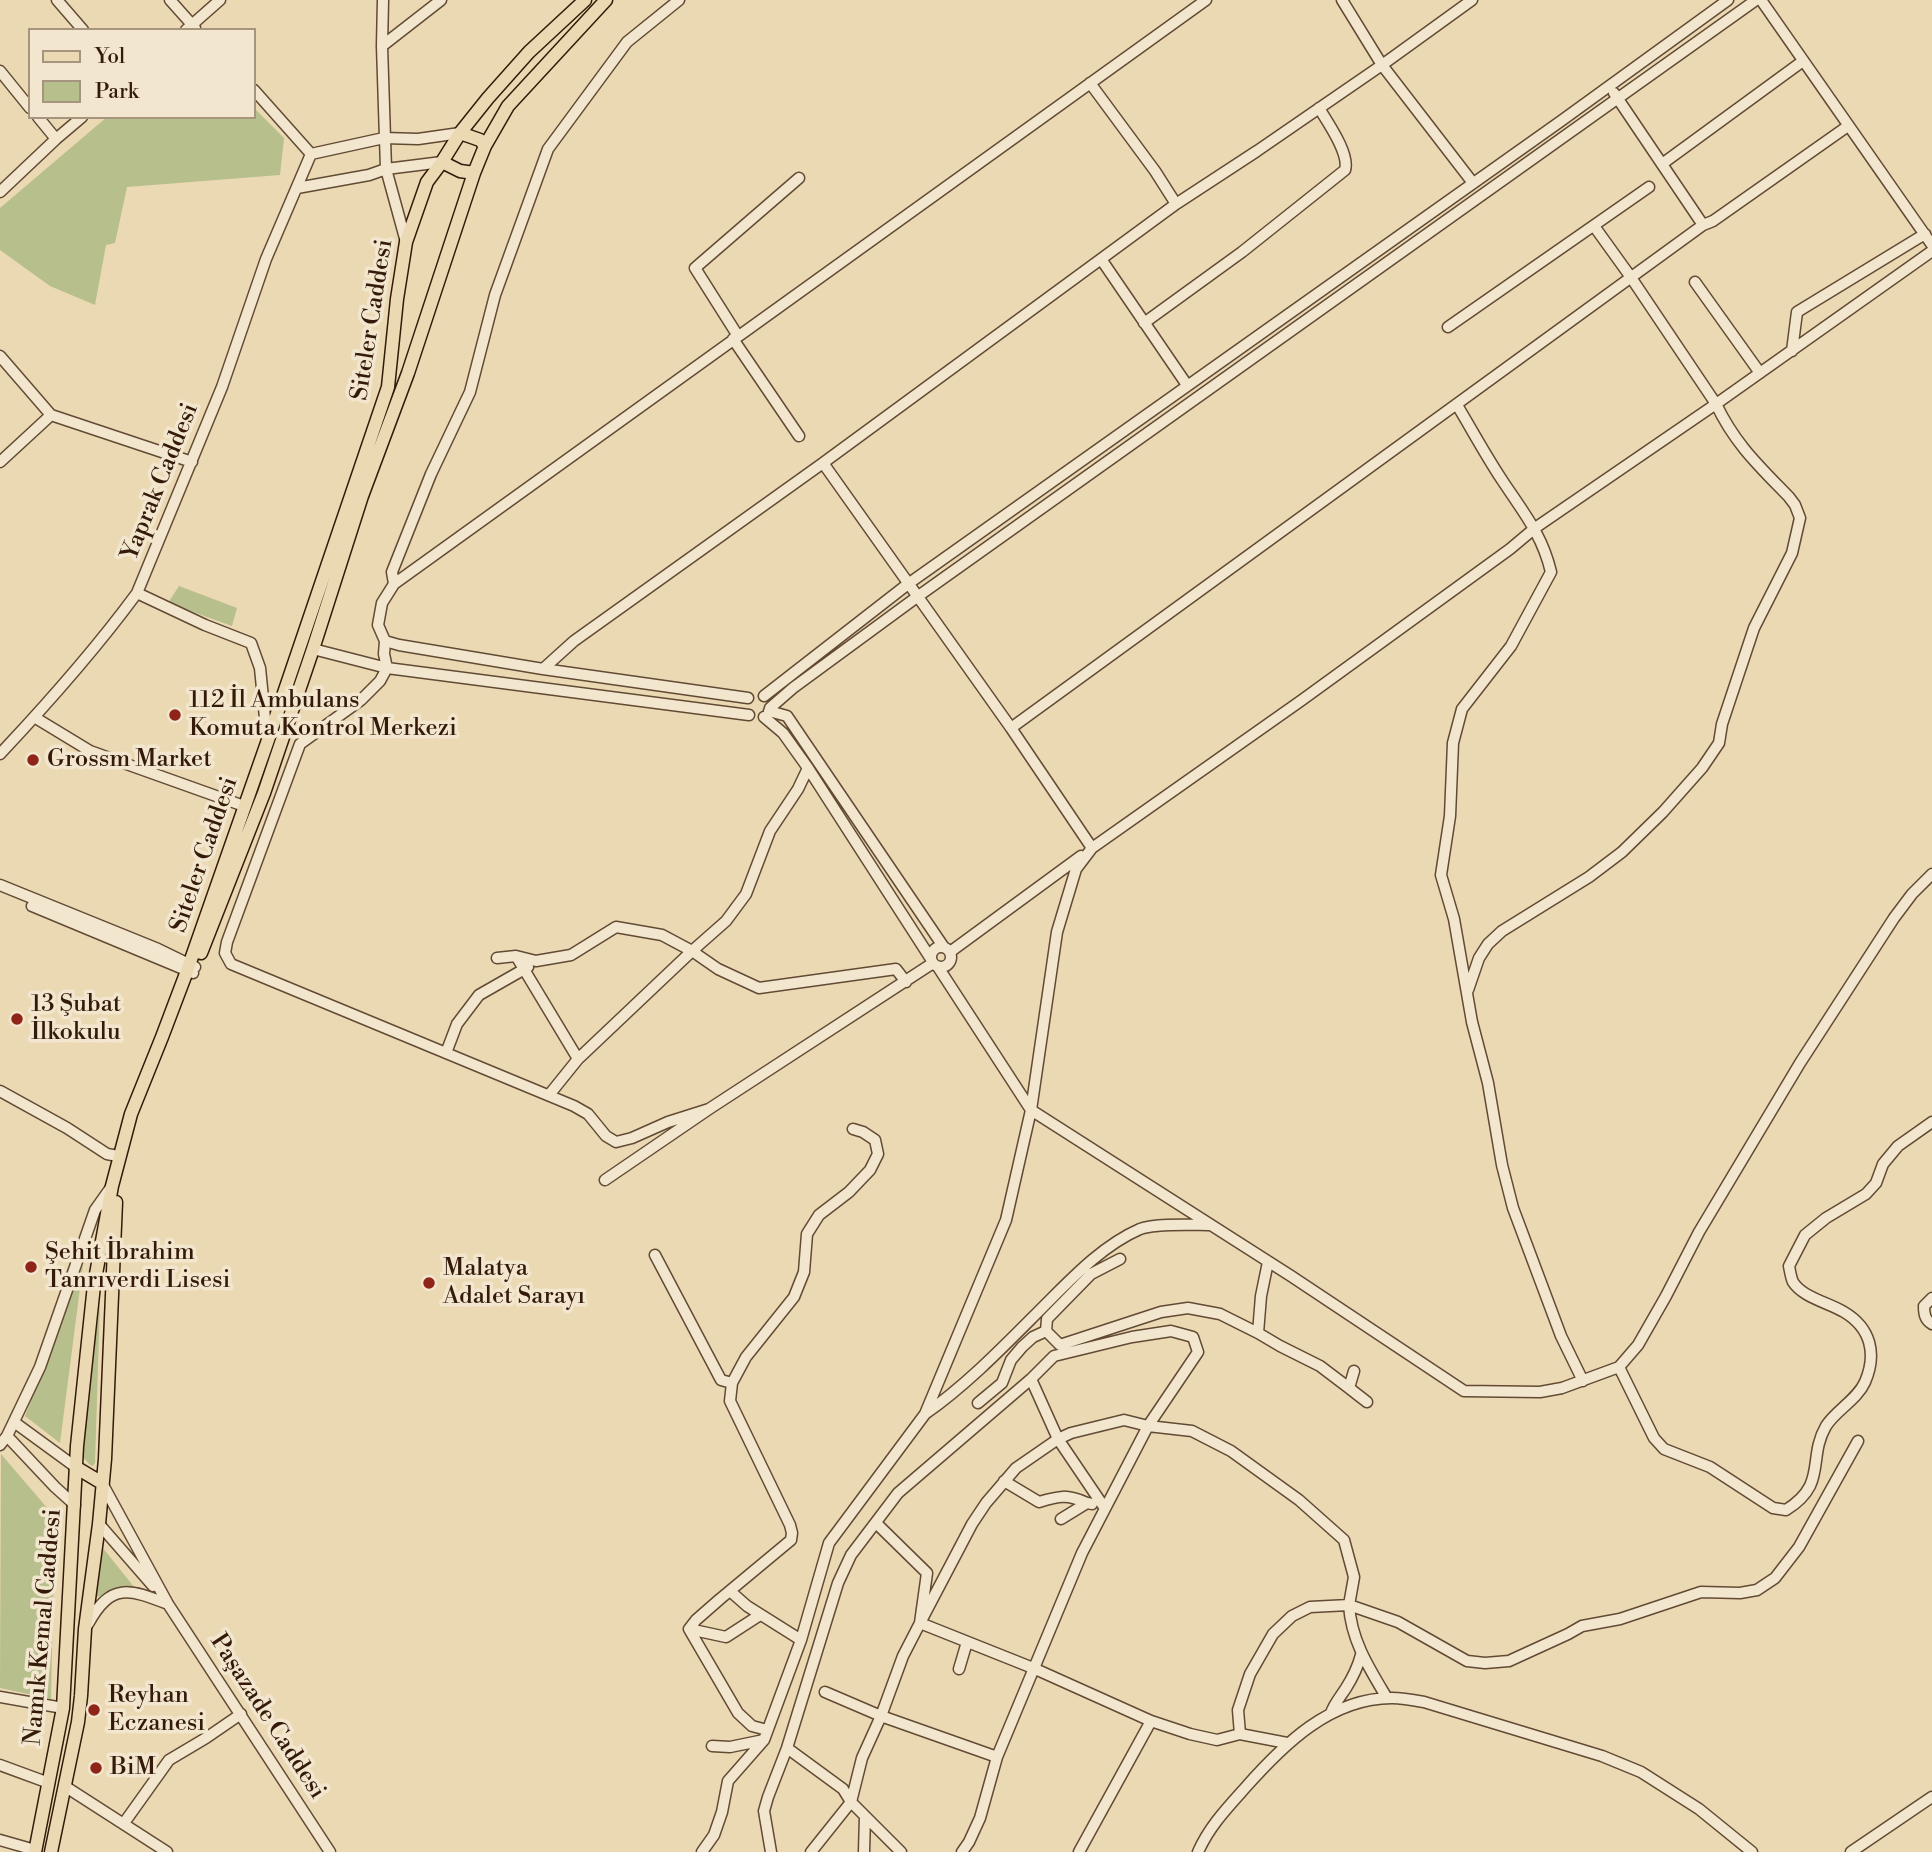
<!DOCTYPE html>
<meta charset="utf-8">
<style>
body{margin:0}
#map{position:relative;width:1932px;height:1852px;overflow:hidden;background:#ebd9b3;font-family:"Libre Bodoni",serif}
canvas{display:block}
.legend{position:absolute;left:28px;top:28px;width:228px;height:91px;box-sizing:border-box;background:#f2e6ce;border:2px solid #a6947f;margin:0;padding:9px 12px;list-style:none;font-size:21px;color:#341a09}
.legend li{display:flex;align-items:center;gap:14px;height:35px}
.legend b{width:35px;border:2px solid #a6947f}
</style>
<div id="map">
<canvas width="1932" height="1852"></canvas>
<ul class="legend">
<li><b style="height:9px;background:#ebd9b3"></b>Yol</li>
<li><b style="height:19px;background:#b7bf8d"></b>Park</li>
</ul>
</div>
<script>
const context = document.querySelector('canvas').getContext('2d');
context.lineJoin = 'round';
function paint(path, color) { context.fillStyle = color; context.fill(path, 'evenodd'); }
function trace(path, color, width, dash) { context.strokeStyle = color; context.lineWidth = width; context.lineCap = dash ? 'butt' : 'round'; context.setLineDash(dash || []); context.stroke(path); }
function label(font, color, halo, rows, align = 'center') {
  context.font = font + ' "Libre Bodoni",serif'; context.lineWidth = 7; context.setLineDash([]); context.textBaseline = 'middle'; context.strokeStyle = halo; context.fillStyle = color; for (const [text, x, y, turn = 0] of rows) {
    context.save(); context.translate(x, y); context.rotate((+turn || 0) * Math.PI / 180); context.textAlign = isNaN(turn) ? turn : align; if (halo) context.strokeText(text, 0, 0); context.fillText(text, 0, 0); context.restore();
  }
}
paint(new Path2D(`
 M254 108 284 138 280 175 127 187 115 243 106 245 95 305 50 286 0 250V208L107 117H254Z
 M179 586 237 608 232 626 168 603Z
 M83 1265 60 1443 25 1416Z
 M100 1303 95 1463 93 1466 90 1465 81 1455Z
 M1 1454 55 1517 51 1699 0 1688Z
 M102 1547 135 1588 114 1590 95 1598Z`), '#b7bf8d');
const minor = new Path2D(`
 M57 0 83 30
 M170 0 195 28
 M383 0 382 46 386 169 406 242
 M1342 0 1382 65 1473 183
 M1472 0 1382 65 1257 151 1176 204 823 463 1011 728 1092 848 1302 700 1510 549 1535 528 1716 404 1932 251
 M1761 0 1932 245
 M186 30 220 0
 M382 46 441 0
 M0 71 30 108
 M1090 83 1155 171 1176 204
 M254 90 311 154
 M1614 93 1703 225
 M38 117 56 139
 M311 154 384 138 418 139 460 133
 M1662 164 1803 61
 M297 188 369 175 386 169 442 162
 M0 192 56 139 82 117
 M1101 259 1187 385
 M1695 282 1760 373
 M1144 323 1242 252 1345 170C1350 154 1328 123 1319 108
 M1448 327 1649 187
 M738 336 695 268 799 178
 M733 339 799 436
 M1792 351 1797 312 1925 234
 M0 356 51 415
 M1457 405C1472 430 1486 456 1502 480 1523 512 1542 534 1551 572L1511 646 1462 709 1453 743 1450 816 1441 875 1454 919 1472 1022 1488 1083 1502 1165 1513 1208 1561 1336 1583 1381
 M0 462 51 415 192 462
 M394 584 392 572 431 474 470 392 495 295 548 149 627 42 679 0
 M137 593 205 625 251 643 260 668 267 738
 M385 641 399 645 543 669 748 698
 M313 649 387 668 384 654 385 641 378 625 382 603 394 584 1206 0
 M543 669 574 641 823 463
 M764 696 908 584 1561 121 1728 0
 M770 708 793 688 917 597 1756 0
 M769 711 787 716 943 946
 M34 717 90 751 244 806
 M764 717 783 733 808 768 931 959
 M1011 728 1703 225 1713 221 1848 126
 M0 754C48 703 95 650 137 593L222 387 266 259 311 154
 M0 885 158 949 195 967
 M32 906 193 973
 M931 957a10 10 0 1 1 20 0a10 10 0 1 1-20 0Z
 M950 952 1081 856
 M516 956 578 1059 549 1095
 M497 958 516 956 536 961 571 955 616 927 662 935 692 951 726 921 746 894 770 831 798 789 808 768
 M938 967 1031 1110 1291 1276 1464 1391 1540 1392 1562 1388 1619 1367 1638 1345 1666 1296 1699 1232 1800 1063 1894 918 1912 894 1932 874
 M1468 990 1479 958 1488 944 1502 931 1589 877 1622 852 1663 812 1702 768 1719 743 1722 724 1754 628 1792 553 1800 518 1795 505 1789 497C1759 466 1735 444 1716 404L1630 276 1594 226
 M446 1053 457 1024 479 995 528 967
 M578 1059 692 951 718 969 759 988 896 969 906 982
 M0 1091 67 1128 107 1154 118 1156
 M709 1109 668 1122 632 1138 616 1142 606 1136 588 1114 574 1106 231 964 225 953 227 942 300 744 361 700 380 681 387 668 749 715
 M605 1180 709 1109 933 963
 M655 1255 721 1380 732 1383
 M1120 1259 1091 1274 1047 1319 1046 1331 1060 1345 1161 1312 1188 1308 1220 1314 1258 1333 1261 1296 1268 1262
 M1932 1298 1924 1306C1924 1314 1925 1320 1932 1324
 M1258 1333 1280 1346 1320 1366 1349 1388 1354 1371
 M1619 1367 1654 1438 1664 1449 1710 1467 1773 1508 1786 1510C1828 1484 1807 1459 1826 1426 1836 1410 1857 1400 1865 1382 1877 1354 1871 1328 1844 1312 1829 1303 1802 1297 1793 1282 1791 1278 1790 1271 1789 1266L1805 1235 1826 1218 1866 1194 1876 1183 1883 1164 1898 1146 1932 1122
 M1349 1388 1367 1402
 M978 1403 1002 1383 1011 1360 1022 1347 1033 1337 1046 1331
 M925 1414C969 1383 1007 1343 1044 1306 1072 1278 1103 1245 1140 1229 1156 1223 1192 1225 1210 1225
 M14 1422 77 1468
 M7 1436 55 1487 75 1505
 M0 1445 7 1436 40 1367 95 1210 112 1186
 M1004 1481 1039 1502C1059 1496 1067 1494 1087 1503
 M102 1483 168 1604 330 1852
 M1061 1519 1087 1503 1092 1504
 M99 1524 153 1586
 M730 1591 747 1606 801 1640
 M88 1624C111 1582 129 1589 168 1604
 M689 1629 696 1620 720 1599 791 1540 792 1533 790 1525 730 1401 732 1383 746 1357 794 1297 804 1272 807 1234 819 1215 849 1192 870 1170 878 1154 875 1140 863 1132 853 1129
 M689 1629 738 1713 752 1726 767 1730
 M689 1629 726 1637 760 1615
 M959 1669 967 1642
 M825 1692 881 1716 997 1757
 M0 1697 63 1708
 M1387 1698C1369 1668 1351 1640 1349 1605L1398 1622 1467 1661 1485 1663 1509 1661 1568 1634 1582 1626 1620 1619 1701 1592 1740 1593 1757 1590 1775 1578 1799 1547 1858 1441
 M1331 1713C1334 1704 1341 1696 1346 1688 1353 1677 1358 1666 1361 1655
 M1240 1734 1238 1710 1250 1674 1273 1634 1292 1616 1310 1607 1349 1605 1354 1577 1344 1540 1299 1500 1231 1451 1192 1431 1148 1426 1124 1420 1071 1433 1058 1439 1016 1468 986 1503 972 1524 920 1623 1033 1668 1151 1721 1190 1734 1217 1740 1240 1734 1287 1743
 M712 1746 730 1747 764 1740
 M787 1748 843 1789 851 1802 901 1852
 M0 1765 49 1783
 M66 1787 167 1852
 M124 1823 169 1760 206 1738 241 1714
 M0 1840 35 1850
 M702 1852 714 1835 722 1812 728 1781 764 1740 801 1640 829 1543 925 1414 1006 1220 1031 1110 1057 932 1076 869 1092 848
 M771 1852 764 1811 768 1797 787 1748 838 1583 851 1555 898 1493 1031 1379 1058 1439 1104 1507
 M811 1852 851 1802 862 1758 881 1716 903 1656 920 1623 927 1573 876 1523
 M864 1852 865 1816
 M962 1852 969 1842 980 1818 997 1757 1082 1553 1148 1426 1198 1352 1193 1337 1171 1331 1132 1337 1054 1356 1031 1379
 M1079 1852 1151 1721
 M1198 1852C1209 1827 1227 1808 1245 1788 1283 1745 1330 1698 1392 1698 1402 1698 1413 1700 1424 1702L1602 1756 1641 1772 1699 1809 1752 1852
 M1851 1852 1932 1797`);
const major = new Path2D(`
 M460 133 480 140 485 146
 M442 162 460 171 474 173
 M201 953 264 793 313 649 362 496 408 373 474 173 485 146 508 106 606 0
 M77 1468 102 1483
 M35 1852 63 1708 77 1446 94 1285 112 1186 131 1114 162 1037 187 971 268 740 388 387 397 299 406 242 427 182 442 162 460 133 488 98 529 52 585 0
 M51 1852 78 1722 81 1696 85 1629 99 1524 105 1459 116 1202`);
trace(minor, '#624a34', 13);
trace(major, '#341a09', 15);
trace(minor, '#f2e6ce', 10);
trace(major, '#ebd9b3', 12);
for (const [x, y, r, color] of [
 [175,715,7,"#8f2418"],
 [33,760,7,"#8f2418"],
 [17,1019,7,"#8f2418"],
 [31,1267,7,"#8f2418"],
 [429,1283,7,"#8f2418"],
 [94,1710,7,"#8f2418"],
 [96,1768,7,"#8f2418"]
]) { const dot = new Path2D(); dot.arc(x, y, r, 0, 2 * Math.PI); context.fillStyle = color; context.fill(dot); trace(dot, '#f2e6ce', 2.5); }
label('24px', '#341a09', '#f2e6ce', [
 ["Siteler Caddesi",373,320,-81],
 ["Yaprak Caddesi",161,482,-68],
 ["Siteler Caddesi",205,855,-71],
 ["Namık Kemal Caddesi",44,1627,-85],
 ["Paşazade Caddesi",267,1717,57]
]);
label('24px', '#341a09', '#f2e6ce', [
 ["112 İl Ambulans",189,701],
 ["Komuta Kontrol Merkezi",189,729],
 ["Grossm Market",47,760],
 ["13 Şubat",31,1005],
 ["İlkokulu",31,1033],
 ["Şehit İbrahim",45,1253],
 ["Tanrıverdi Lisesi",45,1281],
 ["Malatya",443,1269],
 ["Adalet Sarayı",443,1297],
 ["Reyhan",108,1696],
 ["Eczanesi",108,1724],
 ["BiM",110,1768]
], 'left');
</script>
